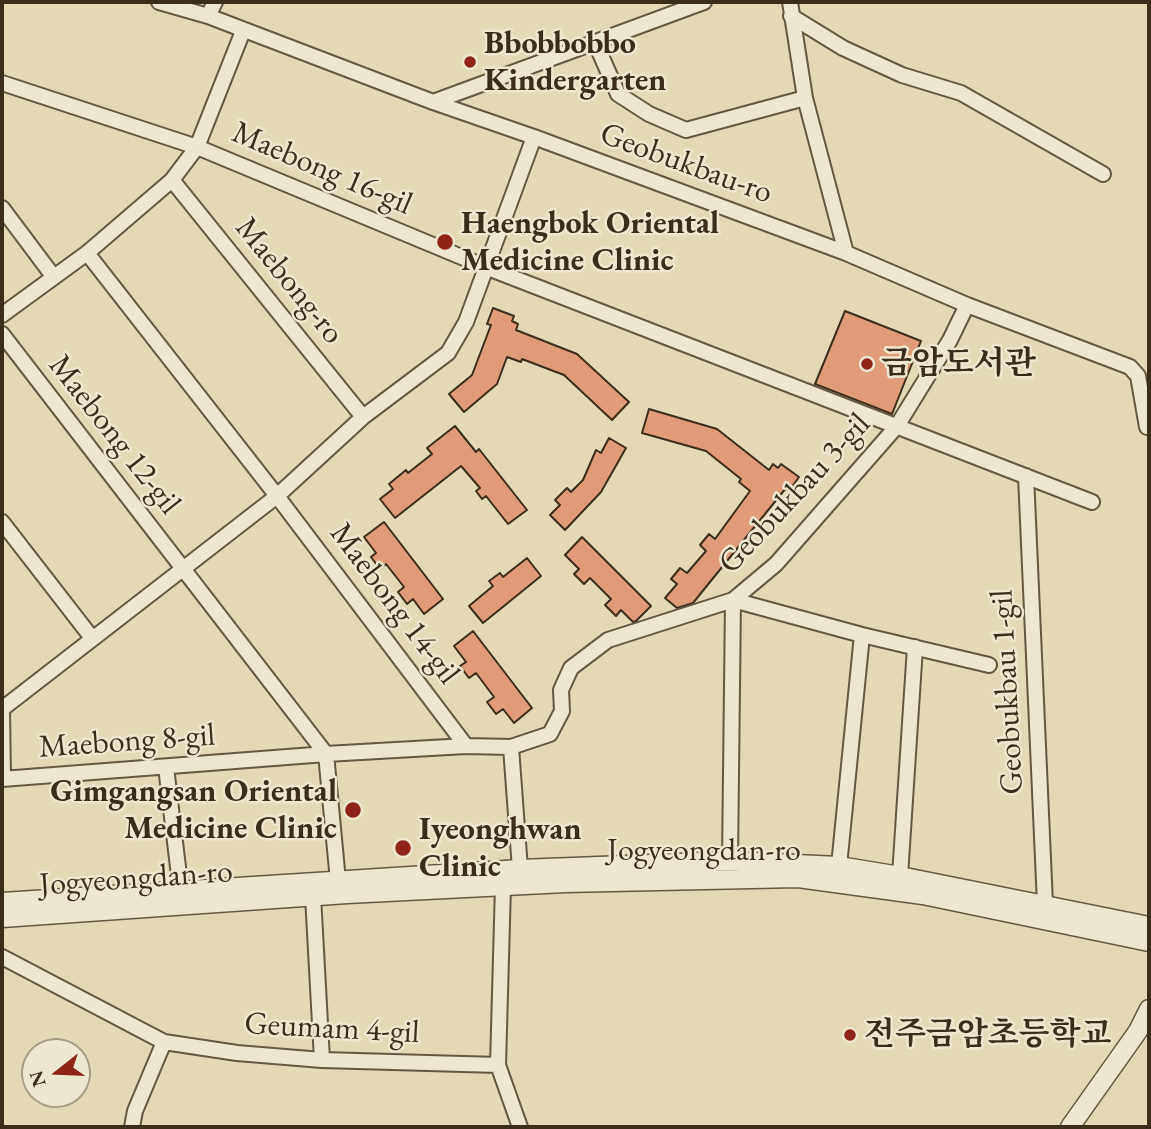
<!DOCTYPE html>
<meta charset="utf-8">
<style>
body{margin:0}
#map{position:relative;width:1151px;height:1129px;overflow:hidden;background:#e3d9b7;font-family:"EB Garamond",serif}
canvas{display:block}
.frame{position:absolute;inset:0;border:4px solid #3b2d1c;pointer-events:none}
.north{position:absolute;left:21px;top:1038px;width:70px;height:70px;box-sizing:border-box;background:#ede6d0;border:2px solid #a69c88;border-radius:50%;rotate:252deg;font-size:19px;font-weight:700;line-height:28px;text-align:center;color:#3b2d1c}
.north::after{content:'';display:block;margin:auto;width:24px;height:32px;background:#8f2418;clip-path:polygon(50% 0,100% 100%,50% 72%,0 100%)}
</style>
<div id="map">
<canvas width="1151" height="1129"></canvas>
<div class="frame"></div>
<div class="north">N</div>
</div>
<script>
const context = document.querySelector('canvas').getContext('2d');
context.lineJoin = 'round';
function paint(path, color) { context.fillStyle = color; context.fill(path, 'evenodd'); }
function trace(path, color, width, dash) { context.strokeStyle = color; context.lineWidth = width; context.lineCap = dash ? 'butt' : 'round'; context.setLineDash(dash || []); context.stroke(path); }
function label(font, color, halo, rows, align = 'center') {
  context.font = font + ' "EB Garamond","Noto Serif KR",serif'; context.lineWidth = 5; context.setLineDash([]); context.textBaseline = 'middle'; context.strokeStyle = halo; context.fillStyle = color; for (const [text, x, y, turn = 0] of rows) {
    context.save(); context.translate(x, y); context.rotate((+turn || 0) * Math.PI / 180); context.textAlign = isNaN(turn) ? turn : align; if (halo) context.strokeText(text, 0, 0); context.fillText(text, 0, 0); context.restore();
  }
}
const building = new Path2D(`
 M493 308 514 316 512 321 518 324 516 330 577 354 629 402 612 420 564 375 522 359 521 362 507 357 497 384 464 412 449 394 472 375 491 325 487 324Z
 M845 311 921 341 892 414 815 384Z
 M649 409 717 429 769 470 773 464 778 468 781 464 799 477 789 491 786 488 693 603 677 608 665 598 677 584 671 579 680 568 687 573 706 551 700 545 709 534 715 539 750 491 739 482 741 479 706 451 642 433Z
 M455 426 476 452 479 449 527 510 508 524 486 496 482 499 476 491 480 488 461 466 395 518 380 499 393 489 389 484 406 470 408 473 432 454 427 448Z
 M609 438 626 448 601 492 565 530 550 515 560 505 555 500 567 488 571 492 583 480 596 450 601 453Z
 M384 522 443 599 424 614 413 599 407 604 398 592 404 587 386 564 380 569 371 557 376 553 364 537Z
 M582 537 651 606 636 621 633 622 621 610 616 616 605 605 611 599 590 578 584 584 574 574 579 569 565 555Z
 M527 558 541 576 483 623 469 606 493 586 489 581 500 573 503 577Z
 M473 631 532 708 514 723 503 709 496 714 487 702 494 697 476 673 469 678 460 666 466 662 454 646Z`);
paint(building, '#e19c77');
trace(building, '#3b2d1c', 2);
const minor = new Path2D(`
 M159 2 208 16 433 102 534 137 846 253 967 305 1130 367 1138 376 1147 427
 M790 2 805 98 846 253
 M208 16 215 2
 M791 16 843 48 902 75 961 93 1103 174
 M595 42 618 94 649 114 686 130 805 98
 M2 83 197 147 488 268 1092 502
 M433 102 704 2
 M172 180 363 417
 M2 208 53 276
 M87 253 277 496 466 746
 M2 315 87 253 172 180 197 147 243 31
 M2 334 326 754 338 881
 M1026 476 1045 904
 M2 522 92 638
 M2 709 277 496 363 417 448 353 466 322 534 137
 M2 709 3 779
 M166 767 181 892
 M2 779 326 754 466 746 511 747
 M730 861 733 600 862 635 989 665
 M839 866 862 635
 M900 876 915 647
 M313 896 322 1060
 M2 957 164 1042 237 1053 322 1060 498 1065
 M132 1127 135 1111 164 1042
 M520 1127 498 1065 503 886 520 869 511 747 550 734 562 711 561 690 571 668 608 640 733 600 776 564 897 426 950 340 967 305`);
const tertiary = new Path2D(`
 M2 902 520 869 730 861 839 866 900 876 1149 926
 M2 918 347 894 565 883 798 878 923 895 1149 942
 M1070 1127 1138 1031 1149 1009`);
trace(minor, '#655843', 18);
trace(tertiary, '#655843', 21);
trace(minor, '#ede6d0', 14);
trace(tertiary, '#ede6d0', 18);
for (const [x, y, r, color] of [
 [470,62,7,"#8f2418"],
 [445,242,9,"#8f2418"],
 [867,364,7,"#8f2418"],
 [353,810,9,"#8f2418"],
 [403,848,9,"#8f2418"],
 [850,1035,7,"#8f2418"]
]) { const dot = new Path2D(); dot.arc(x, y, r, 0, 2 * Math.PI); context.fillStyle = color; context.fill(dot); trace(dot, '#ede6d0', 2.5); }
label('bold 32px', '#3b2d1c', '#ede6d0', [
 ["Bbobbobbo",484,44],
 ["Kindergarten",484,81],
 ["Haengbok Oriental",461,224],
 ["Medicine Clinic",461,261],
 ["금암도서관",881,364],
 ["Gimgangsan Oriental",337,792,"right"],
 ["Medicine Clinic",337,829,"right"],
 ["Iyeonghwan",419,830],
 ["Clinic",419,867],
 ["전주금암초등학교",864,1035]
], 'left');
label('32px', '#3b2d1c', '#ede6d0', [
 ["Geobukbau-ro",686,164,20],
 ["Maebong 16-gil",322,169,23],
 ["Maebong-ro",289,281,51],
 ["Maebong 12-gil",114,435,52],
 ["Geobukbau 3-gil",795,494,-47],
 ["Maebong 14-gil",394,604,53],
 ["Geobukbau 1-gil",1008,692,-93],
 ["Maebong 8-gil",127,742,-4],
 ["Jogyeongdan-ro",704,851],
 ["Jogyeongdan-ro",136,879,-4],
 ["Geumam 4-gil",332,1029,3]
]);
</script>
